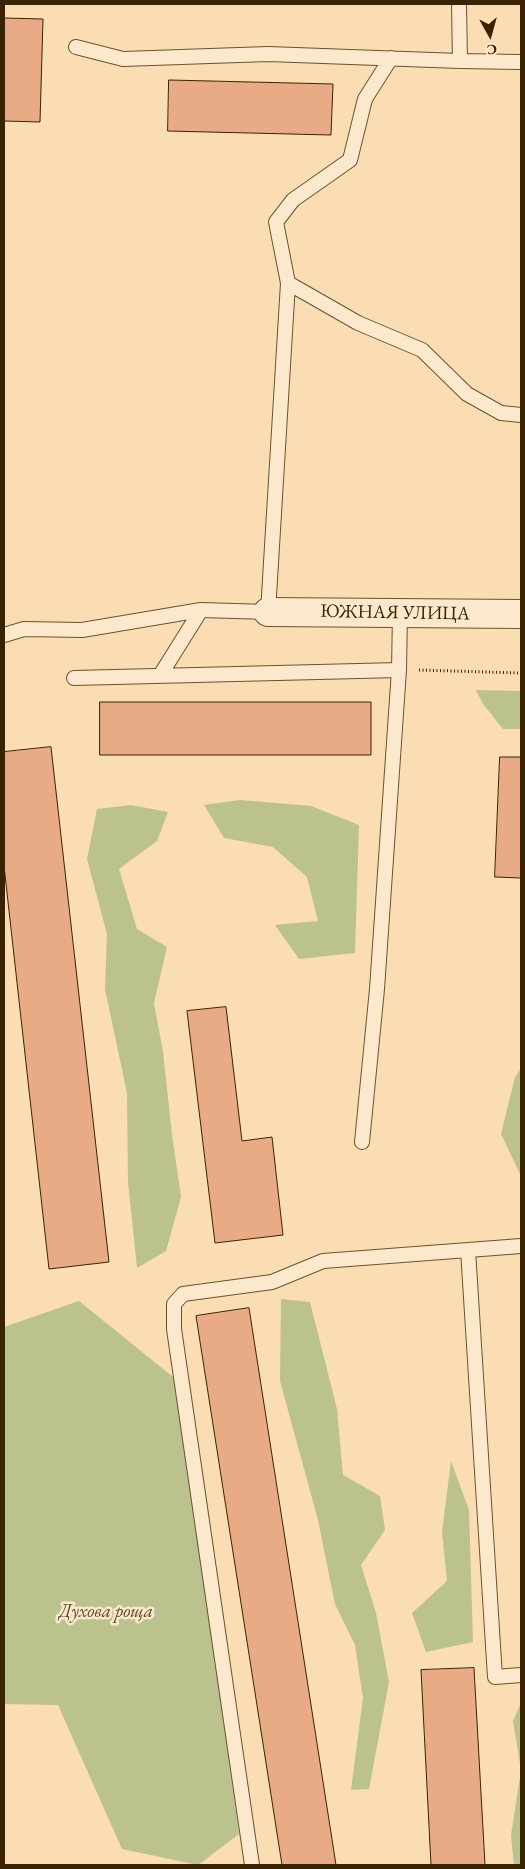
<!DOCTYPE html>
<meta charset="utf-8">
<style>
body{margin:0}
#map{position:relative;width:525px;height:1869px;overflow:hidden;background:#faddb2;font-family:"EB Garamond",serif}
canvas{display:block}
.frame{position:absolute;inset:0;border:5px solid #3a2302;pointer-events:none}
.north{position:absolute;left:465px;top:10px;width:50px;height:50px;-webkit-text-stroke:4px #fce9cd;paint-order:stroke;rotate:173deg;font-size:14px;font-weight:700;line-height:20px;text-align:center;color:#3a2302}
.north::after{content:'';display:block;margin:auto;width:18px;height:22px;background:#3a2302;clip-path:polygon(50% 0,100% 100%,50% 72%,0 100%)}
</style>
<div id="map">
<canvas width="525" height="1869"></canvas>
<div class="frame"></div>
<div class="north">С</div>
</div>
<script>
const context = document.querySelector('canvas').getContext('2d');
context.lineJoin = 'round';
function paint(path, color) { context.fillStyle = color; context.fill(path, 'evenodd'); }
function trace(path, color, width, dash) { context.strokeStyle = color; context.lineWidth = width; context.lineCap = dash ? 'butt' : 'round'; context.setLineDash(dash || []); context.stroke(path); }
function label(font, color, halo, rows, align = 'center') {
  context.font = font + ' "EB Garamond",serif'; context.lineWidth = 5; context.setLineDash([]); context.textBaseline = 'middle'; context.strokeStyle = halo; context.fillStyle = color; for (const [text, x, y, turn = 0] of rows) {
    context.save(); context.translate(x, y); context.rotate((+turn || 0) * Math.PI / 180); context.textAlign = isNaN(turn) ? turn : align; if (halo) context.strokeText(text, 0, 0); context.fillText(text, 0, 0); context.restore();
  }
}
paint(new Path2D(`
 M476 690 521 691V729H503L483 704Z
 M240 800 311 806 359 825 355 953 299 959 275 925 318 921 307 877 273 847 224 838 204 805Z
 M131 805 168 812 157 841 119 869 137 929 167 947 154 1003 163 1052 172 1135 181 1197 166 1251 137 1268 128 1182 127 1093 105 989 107 934 87 859 97 809Z
 M521 1069V1176L501 1134 515 1077Z
 M281 1299 310 1302 337 1409 343 1475 380 1496 385 1530 361 1565 376 1613 389 1682 369 1789 351 1790 363 1698 355 1645 335 1604 318 1520 280 1381Z
 M79 1301 178 1381 239 1834 198 1865 122 1849 58 1705 4 1704V1327Z
 M451 1461 469 1510 473 1642 426 1652 412 1613 447 1581 442 1532Z
 M521 1703V1865H514L511 1835 521 1770 513 1721Z`), '#bbc28e');
const building = new Path2D(`
 M4 18 43 19 40 122 4 121Z
 M169 80 333 84 331 135 168 131Z
 M100 702H371V755H100Z
 M51 747 109 1262 49 1269 4 866V752Z
 M500 757H521V878L495 877Z
 M226 1007 242 1141 272 1137 283 1235 215 1243 187 1011Z
 M249 1308 336 1865H282L196 1316Z
 M474 1668 485 1865H431L421 1670Z`);
paint(building, '#e8ab86');
trace(building, '#3a2302', 1);
const lane = new Path2D(`
 M76 47 123 59 268 54 460 61 459 4
 M460 61 521 62
 M288 283 358 323 422 350 467 394 501 413 521 415
 M4 635 24 629 82 630 201 610 268 612 288 283 276 222 293 200 350 160 365 99 391 58
 M161 674 201 610
 M74 678 399 670
 M362 1142 377 989 399 670 400 613
 M468 1250 495 1677 521 1675
 M252 1865 174 1329V1304L183 1294 272 1282 323 1261 521 1246`);
const street = new Path2D(`
 M268 612 521 614`);
trace(lane, '#6a522e', 16);
trace(street, '#6a522e', 30);
trace(new Path2D(`
 M419 670 521 673`), '#3a2302', 3, [1, 2.5]);
trace(lane, '#fce9cd', 14);
trace(street, '#fce9cd', 28);
label('19px', '#3a2302', '#fce9cd', [
 ["ЮЖНАЯ УЛИЦА",395,613,1]
]);
label('italic 19px', '#5a4b25', '#fce9cd', [
 ["Духова роща",106,1612]
]);
</script>
